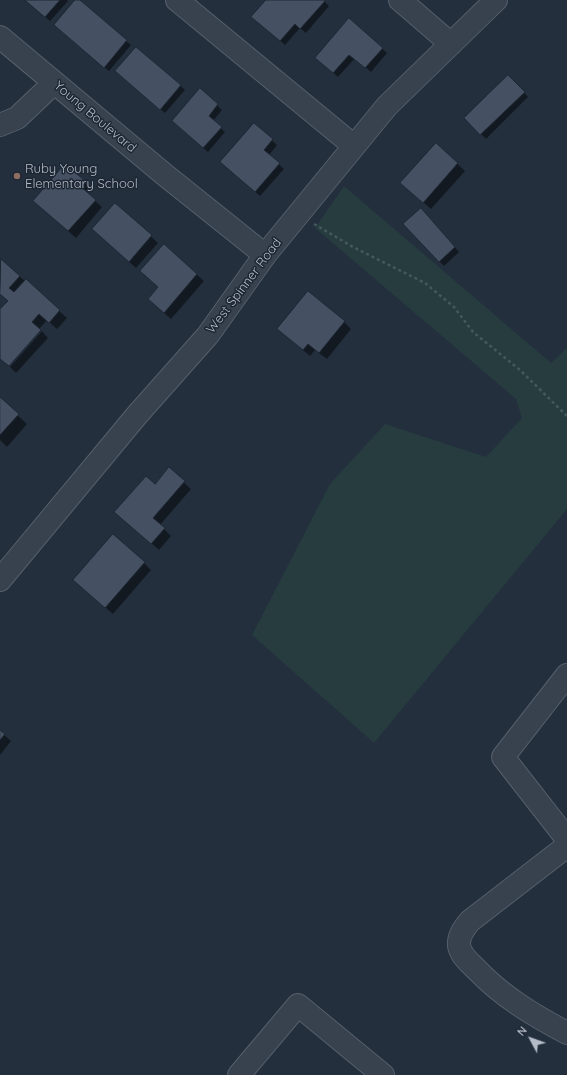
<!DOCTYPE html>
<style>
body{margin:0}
#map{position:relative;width:567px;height:1075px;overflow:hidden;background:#242f3e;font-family:Quicksand,sans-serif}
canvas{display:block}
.north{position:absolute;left:511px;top:1019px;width:40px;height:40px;-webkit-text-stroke:3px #1d2633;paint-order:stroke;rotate:311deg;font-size:11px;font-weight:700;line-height:16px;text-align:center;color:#b4bcc9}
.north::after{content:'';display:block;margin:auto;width:14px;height:18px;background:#b4bcc9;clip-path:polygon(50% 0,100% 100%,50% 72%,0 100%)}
</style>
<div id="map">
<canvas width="567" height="1075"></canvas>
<div class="north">N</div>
</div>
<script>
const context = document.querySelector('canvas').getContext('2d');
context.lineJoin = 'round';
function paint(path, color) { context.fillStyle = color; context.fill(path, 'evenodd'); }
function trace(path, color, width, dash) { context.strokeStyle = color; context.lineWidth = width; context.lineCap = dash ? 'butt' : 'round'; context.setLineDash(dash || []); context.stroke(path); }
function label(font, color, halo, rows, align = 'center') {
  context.font = font + ' Quicksand,sans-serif'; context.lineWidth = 3; context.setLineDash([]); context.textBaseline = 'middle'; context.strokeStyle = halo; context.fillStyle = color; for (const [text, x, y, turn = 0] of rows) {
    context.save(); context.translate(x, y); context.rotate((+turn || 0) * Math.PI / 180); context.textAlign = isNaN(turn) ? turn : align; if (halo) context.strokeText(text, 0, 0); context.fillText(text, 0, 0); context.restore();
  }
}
paint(new Path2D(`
 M344 186 551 363 567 348V509L374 743 252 635 330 484 385 424 486 457 522 418 516 399 315 228Z`), '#263c3f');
paint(new Path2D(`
 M26 0H67L68 1 50 21Z
 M76 0 131 45 109 71 60 30Z
 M267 0H323L329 6 306 33 300 28 285 45 257 21Z
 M349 20 387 53 371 72 355 58 338 77 321 62Z
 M137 48 185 90 165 113 121 75Z
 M508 76 528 97 486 139 465 118Z
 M200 90 222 110 213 121 225 132 208 152 177 125Z
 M254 124 277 145 269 155 284 169 260 196 226 166Z
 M436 144 465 171 431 209 409 190Z
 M65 165 90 188 86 193 102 207 76 238 41 207Z
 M115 204 158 243 136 268 100 236Z
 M425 214 459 252 444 266 439 261Z
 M164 246 204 281 171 319 156 306Z
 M1 260 67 318 57 329 47 320 39 329 0 358V311L9 301 0 293Z
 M344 322 351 329 327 359 315 350 310 356 278 329Z
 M42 331 48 338 16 373 10 367Z
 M0 399 27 424 7 447 0 440Z
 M169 469 191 489 160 525 171 536 159 550 123 518Z
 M144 563 151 570 113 614 81 587Z
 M0 731 11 741 0 755Z`), '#0007');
const building = new Path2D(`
 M25 0H60L45 17Z
 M75 0H80L127 40 104 68 54 25Z
 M266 0H324L325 1 300 29 295 24 280 41 251 17Z
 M349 18 383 48 365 68 349 55 333 73 315 58Z
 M136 47 181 85 160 110 115 71Z
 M508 75 525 92 480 135 464 118Z
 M200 88 218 104 209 116 222 127 203 148 172 121Z
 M254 123 273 139 264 150 280 163 255 192 220 162Z
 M436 143 458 163 423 203 400 183Z
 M65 164 84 180 79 185 96 200 68 231 33 201Z
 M115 203 152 235 129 262 92 229Z
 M421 208 455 247 439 262 403 224Z
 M164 244 197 274 164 313 148 299 158 287 140 271Z
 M1 259 20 276 9 288 14 292 26 279 60 310 49 323 39 314 32 322 41 330 9 366 0 359V309L8 301 0 294Z
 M308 291 345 321 319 353 308 344 303 350 277 329Z
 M0 397 19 414 0 435Z
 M169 467 185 481 153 518 165 528 151 544 114 512 146 476 155 484Z
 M113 534 145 562 105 608 73 580Z
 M0 730 5 734 0 740Z`);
paint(building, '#455162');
trace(building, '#1f2835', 1);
const minor = new Path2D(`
 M177 0 354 146
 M400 0 451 44
 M0 37 165 175 265 255
 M0 125 17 118 54 83
 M0 580 137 415 208 335 265 255 387 106 496 0
 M567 675 503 757 567 839
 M567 846 470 921C464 928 458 936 459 946 461 956 470 963 477 970 503 997 533 1015 567 1033
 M239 1075 298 1005 383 1075`);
trace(minor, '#565f6c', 24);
trace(new Path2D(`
 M314 224 353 247 425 283 454 307 473 332 520 370 567 416`), '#44595c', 2.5, [3, 3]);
trace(minor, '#38414e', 22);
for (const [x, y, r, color] of [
 [17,176,4,"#8d6e63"]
]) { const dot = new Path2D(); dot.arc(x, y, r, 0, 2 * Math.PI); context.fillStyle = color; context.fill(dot); trace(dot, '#1d2633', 1.5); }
label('13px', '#b4bcc9', '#1d2633', [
 ["Young Boulevard",95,117,40],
 ["West Spinner Road",244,286,-53]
]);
label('13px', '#b4bcc9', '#1d2633', [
 ["Ruby Young",25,169],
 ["Elementary School",25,184]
], 'left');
</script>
